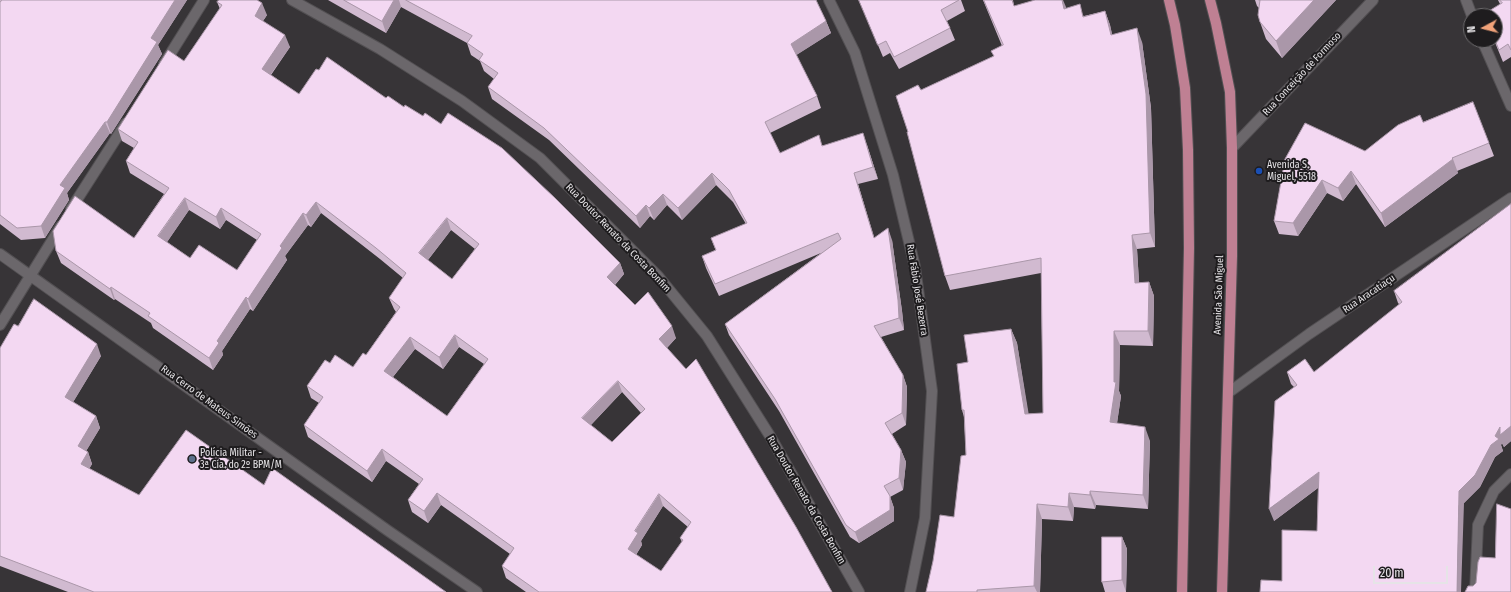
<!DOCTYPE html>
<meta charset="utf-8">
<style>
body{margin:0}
#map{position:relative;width:1511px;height:592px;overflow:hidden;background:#373437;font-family:"Fira Sans Condensed",sans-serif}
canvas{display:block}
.north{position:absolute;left:1463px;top:8px;width:40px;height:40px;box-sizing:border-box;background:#1e1c1e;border:1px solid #6e6c6e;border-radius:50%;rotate:263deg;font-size:11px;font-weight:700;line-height:16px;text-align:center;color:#e6e4e7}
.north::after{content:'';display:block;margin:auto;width:14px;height:18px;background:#f0a279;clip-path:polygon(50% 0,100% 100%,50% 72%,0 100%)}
.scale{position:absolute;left:1373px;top:566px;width:75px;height:18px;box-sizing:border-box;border:2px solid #e6e4e7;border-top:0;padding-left:5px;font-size:12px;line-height:14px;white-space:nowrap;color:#e6e4e7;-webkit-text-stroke:3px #1e1c1e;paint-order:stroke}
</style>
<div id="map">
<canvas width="1511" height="592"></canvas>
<div class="north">N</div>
<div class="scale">20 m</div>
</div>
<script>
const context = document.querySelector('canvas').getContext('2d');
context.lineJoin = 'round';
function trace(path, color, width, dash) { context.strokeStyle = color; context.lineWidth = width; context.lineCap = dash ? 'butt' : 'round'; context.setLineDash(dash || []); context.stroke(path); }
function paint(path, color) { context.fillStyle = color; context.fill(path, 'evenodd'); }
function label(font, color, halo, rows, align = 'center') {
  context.font = font + ' "Fira Sans Condensed",sans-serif'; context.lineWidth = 4; context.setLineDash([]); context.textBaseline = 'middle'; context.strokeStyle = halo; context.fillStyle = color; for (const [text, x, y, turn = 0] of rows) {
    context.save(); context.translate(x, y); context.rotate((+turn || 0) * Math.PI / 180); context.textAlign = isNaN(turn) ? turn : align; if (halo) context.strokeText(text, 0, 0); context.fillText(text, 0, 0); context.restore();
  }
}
const minor = new Path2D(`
 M292 0 380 49 462 101 540 158 658 276 707 336 770 436 859 592
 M829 0 855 53 893 175 915 267 932 391 925 518 910 592
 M1466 0 1472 16
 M1482 40 1511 106
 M164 64 204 0
 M1232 148 1373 0
 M71 209 126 123
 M0 254 387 530 477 592
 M0 325 61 226
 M1228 393 1309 334 1511 198
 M1475 592 1478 525 1494 491 1511 474`);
const primary = new Path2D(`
 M1169 0 1175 25 1185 88 1188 150 1189 248 1182 592
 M1210 0 1216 23 1230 92 1232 148V256L1222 592`);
trace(minor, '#535053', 12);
trace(primary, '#535053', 12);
trace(minor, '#6b676b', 10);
trace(primary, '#bf8093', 10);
paint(new Path2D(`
 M0 0H187L158 45 162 54 111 134 110 133 67 193 69 200 45 238 21 240 0 224Z
 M328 0H816L826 21 831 33 796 55 817 96 821 108 770 133 780 153 823 145H867L878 179 858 184 874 238 892 240 902 311 904 330 881 337 903 375 907 387 906 425 892 434 901 450 906 462 903 490 890 497 894 508V521L859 543 850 537 779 411 729 335 725 324 821 253 719 296 706 268 702 256 716 251 711 238 746 224 733 202 716 185 682 220 667 205 654 220 650 216 640 228 549 140 492 99 488 87 494 79 484 71 480 61 471 55 467 43 401 7 386 33 363 20Z
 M859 0H961L965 11 947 21 950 28 955 40 899 69 890 53 883 57Z
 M983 0H1013L1014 6 1066 8 1084 16 1105 11 1110 25 1112 35 1142 42 1151 108 1155 247 1137 249 1139 283 1149 282 1154 296 1153 346 1120 345 1119 391 1121 396 1117 423 1150 441 1148 509 1096 505 1095 509 1074 507 1073 521 1042 519 1040 592H926L954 517 966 455 964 417 962 410 968 362 1011 329 1017 343 1028 414 1043 413 1041 273 950 290 945 276 908 132 921 90 994 56 991 51 1002 46Z
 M1255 0H1336L1282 58 1266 39 1260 22 1259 8 1257 6Z
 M1498 0H1511V57L1503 62 1494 40H1495L1500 4Z
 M217 2 267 15 263 21 290 47 271 75 299 94 620 263 624 274 615 285 635 305 676 338 667 348 832 592H526L506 578 502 566 510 554 441 505 428 523 412 512 408 500 419 484 386 461 372 482 308 437 304 425 319 403 311 398 307 386 330 363 353 367 366 355 396 312 394 309 389 298 403 278 380 259 321 213 311 227 308 225 285 256 287 260 253 311 250 309 222 351 223 355 213 370 153 328 151 323 115 299 114 300 61 263 56 251 134 238 164 194 130 173 126 161 134 148 122 141 118 129 184 61 220 9ZM189 210 220 229 226 220 257 240 237 270 190 258 167 242ZM451 230 475 249 452 279 428 260ZM459 347 484 364 447 416 393 377 415 349 443 369ZM622 392 641 413 612 442 591 425ZM663 506 688 527 680 538 682 542 661 571 636 555 642 545 641 541Z
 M1423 122 1489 143 1494 156 1457 171 1458 173 1385 227 1356 184 1343 201 1327 193 1298 236 1279 234 1274 221 1285 159 1365 151Z
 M1511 204V441L1504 447 1502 443 1501 445 1503 451 1495 457 1480 487 1464 503 1282 581 1317 531 1318 488 1274 521 1294 387 1291 384 1287 372H1314L1400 305 1398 303 1394 291Z
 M18 326 101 356 73 402 96 416 100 428 86 451 88 452 92 464 89 469 139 495 264 485 446 592H68L0 566V348Z
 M1122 537 1127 549 1126 592H1105L1102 582Z`), '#d1bad0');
paint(new Path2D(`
 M175 0H187L158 45 162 54 111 134 107 122 151 38Z
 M394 0H399L401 7 386 33 382 21Z
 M1062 0H1063L1066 7 1070 23 1064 9Z
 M1314 0H1336L1282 58 1276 41Z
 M262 3 267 15 259 27 255 16Z
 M1105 11 1110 25 1116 50 1111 35Z
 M826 21 831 33 795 56 791 44Z
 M1137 28 1142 42 1151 108 1155 247 1150 233Z
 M285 35 290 47 266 81 262 69Z
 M105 122 110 133 67 193 69 200 45 238 41 226 60 185Z
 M863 133 867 145 878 179 873 167Z
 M1453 159 1458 173 1385 227 1381 213Z
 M1351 171 1356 184 1343 201 1338 188Z
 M712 173 716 185 682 220 678 208Z
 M854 173 858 184 878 250 874 238Z
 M1322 180 1327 193 1298 236 1293 223Z
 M663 194 667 205 654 220 649 208Z
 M185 198 189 210 163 248 158 236Z
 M316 202 321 213 311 227 306 215Z
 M646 205 650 216 640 228 636 216Z
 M221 208 226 220 220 229 216 217Z
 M303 213 308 225 285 256 287 260 253 311 248 299 280 246Z
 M447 218 451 230 424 265 419 253Z
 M888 228 892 240 902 311 904 330 899 318Z
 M1132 235 1137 249 1140 297 1135 283Z
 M620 263 624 274 611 289 607 277Z
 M1149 282 1154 296 1153 346 1148 331Z
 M111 287 115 299 114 300 110 289Z
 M246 297 250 309 222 351 223 355 213 370 209 358 217 341Z
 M672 326 676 338 664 351 659 339Z
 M1011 329 1017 343 1031 428 1025 414Z
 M1114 331 1120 345 1119 391 1121 396 1115 437 1110 422 1114 382Z
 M455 335 459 347 443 369 439 357Z
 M410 337 415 349 388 383 384 371Z
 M97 344 101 356 69 409 65 397Z
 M903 375 907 387 906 425 902 413Z
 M618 381 622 392 586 430 582 418Z
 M96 416 100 428 82 458 78 446Z
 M1511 426V441L1504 447 1502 443 1501 445 1503 451 1495 457 1480 487 1464 503 1461 592H1457L1459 491 1495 436 1500 427Z
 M1145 427 1150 441 1148 509 1143 495Z
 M382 449 386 461 372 482 367 471Z
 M901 450 906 462 903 490 899 478Z
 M88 452 92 464 85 476 81 464Z
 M1319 472 1323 484 1274 521 1269 509Z
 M1090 491 1096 505 1095 509 1090 495Z
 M437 493 441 505 428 523 424 511Z
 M1069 493 1074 507 1073 521 1068 507Z
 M659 494 663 506 641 541 642 545 632 561 628 549 635 531Z
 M890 496 894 508V521L859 543 855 532Z
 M1037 504 1042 519 1040 592H1037L1034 586Z
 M1122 537 1127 549 1126 592 1122 580Z`), '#aa97a9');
const building = new Path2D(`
 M2 0H175L151 38 157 42 107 122H105L60 185 65 188 41 226 17 228 0 215V3Z
 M219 0H257L262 3 255 16 285 35 262 69 299 94 316 69 319 70 327 57 386 98 388 96 404 107 405 105 423 116 425 113 441 124 448 113 502 148 555 198 620 263 607 277 635 305 648 292 672 326 659 339 686 369 696 359 796 527 832 592H539L502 566 514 548 437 493 424 511 408 500 423 479 382 449 367 471 304 425 323 397 307 386 325 360 330 363 335 355 353 367 363 353 366 355 400 307 389 298 406 273 376 248 316 202 306 215 303 213 280 246 282 248 248 299 246 297 217 341 219 343 209 358 148 316 150 313 111 287 110 289 56 251 53 231 75 196 134 238 169 188 126 161 138 142 118 129 168 50 184 61 222 5 217 2ZM185 198 216 217 221 208 261 234 237 270 199 245 190 258 158 236ZM447 218 479 244 452 279 419 253ZM455 335 488 359 447 416 384 371 410 337 439 357ZM618 381 645 409 612 442 582 418ZM659 494 691 522 680 538 683 540 661 571 628 549 638 533 635 531Z
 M344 0H394L382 21Z
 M406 0H816L826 21 791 44 817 96 765 122 780 153 819 135 822 146 863 133 873 167 854 173 874 238 888 228 898 300 899 318 874 326 903 375 902 413 885 423 901 450 899 478 884 486 890 496V510L855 532 846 525 775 399 725 324 841 239 838 233 715 284 702 256 716 250 711 238 747 223 729 190 712 173 678 208 663 194 649 208 646 205 636 216 544 128 488 87 498 73 479 60 483 54 467 43 472 36Z
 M859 0H959L941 10 950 28 894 57 886 41 878 45Z
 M984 0H1012L1014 6 1035 0H1062L1064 9 1080 4 1083 17 1105 11 1111 35 1137 28 1146 94 1150 233 1132 235 1135 283 1149 282 1148 331H1114V382H1116L1110 422 1145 427 1143 495 1090 491V495L1069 493 1068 507 1037 504 1034 586 977 590V592H926L933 561 940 515 954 517 961 456 966 455 964 410H962L957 364 968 362 964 335 1011 329 1025 414 1043 413 1041 258 945 276 907 132H908L896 96 918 85 921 90 994 56 991 51 1003 45Z
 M1259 0H1314L1276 41 1260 22 1258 15 1260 0Z
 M1500 0H1511V50L1508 44 1499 50 1495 40V16H1485L1484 14 1502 3Z
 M1473 102 1489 143 1452 158 1453 159 1381 213 1351 171 1338 188 1322 180 1293 223 1274 221 1285 159 1305 123 1365 151 1398 125 1420 115 1423 122Z
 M1511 204V426L1500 435V427L1495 436 1499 439 1491 445 1475 475 1459 491 1457 592H1260L1261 580 1282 581V530L1317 531 1319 472 1269 509 1275 401 1297 385 1287 372 1305 359 1314 372 1402 302 1394 291Z
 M34 299 97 344 65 397 96 416 78 446 88 452 81 464 139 495 186 430 264 485 272 468 446 592H94L0 556V348L14 324 18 326Z
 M1497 504 1511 509V592H1465L1468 586H1473L1476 583 1478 562 1480 557 1495 558Z
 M1102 537H1122V580L1102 582Z`);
paint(building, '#f3d8f2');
trace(building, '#aa97a9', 1);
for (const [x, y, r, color] of [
 [1259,171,4,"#1a4fb4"],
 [192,459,4,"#5c6f8a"]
]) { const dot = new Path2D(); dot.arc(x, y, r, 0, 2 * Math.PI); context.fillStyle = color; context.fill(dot); trace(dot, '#1e1c1e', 1.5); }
label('10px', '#e6e4e7', '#1e1c1e', [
 ["Rua Conceição de Formoso",1302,74,-47],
 ["Rua Doutor Renato da Costa Bonfim",618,238,46],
 ["Rua Fábio José Bezerra",917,290,81],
 ["Rua Aracatiaçu",1369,294,-34],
 ["Avenida São Miguel",1219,295,-88],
 ["Rua Cerro de Mateus Simões",209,402,36],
 ["Rua Doutor Renato da Costa Bonfim",806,500,60]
]);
label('10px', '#e6e4e7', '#1e1c1e', [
 ["Avenida S.",1267,165],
 ["Miguel, 5518",1267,177],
 ["Polícia Militar -",200,453],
 ["3ª Cia. do 2º BPM/M",200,465]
], 'left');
</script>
